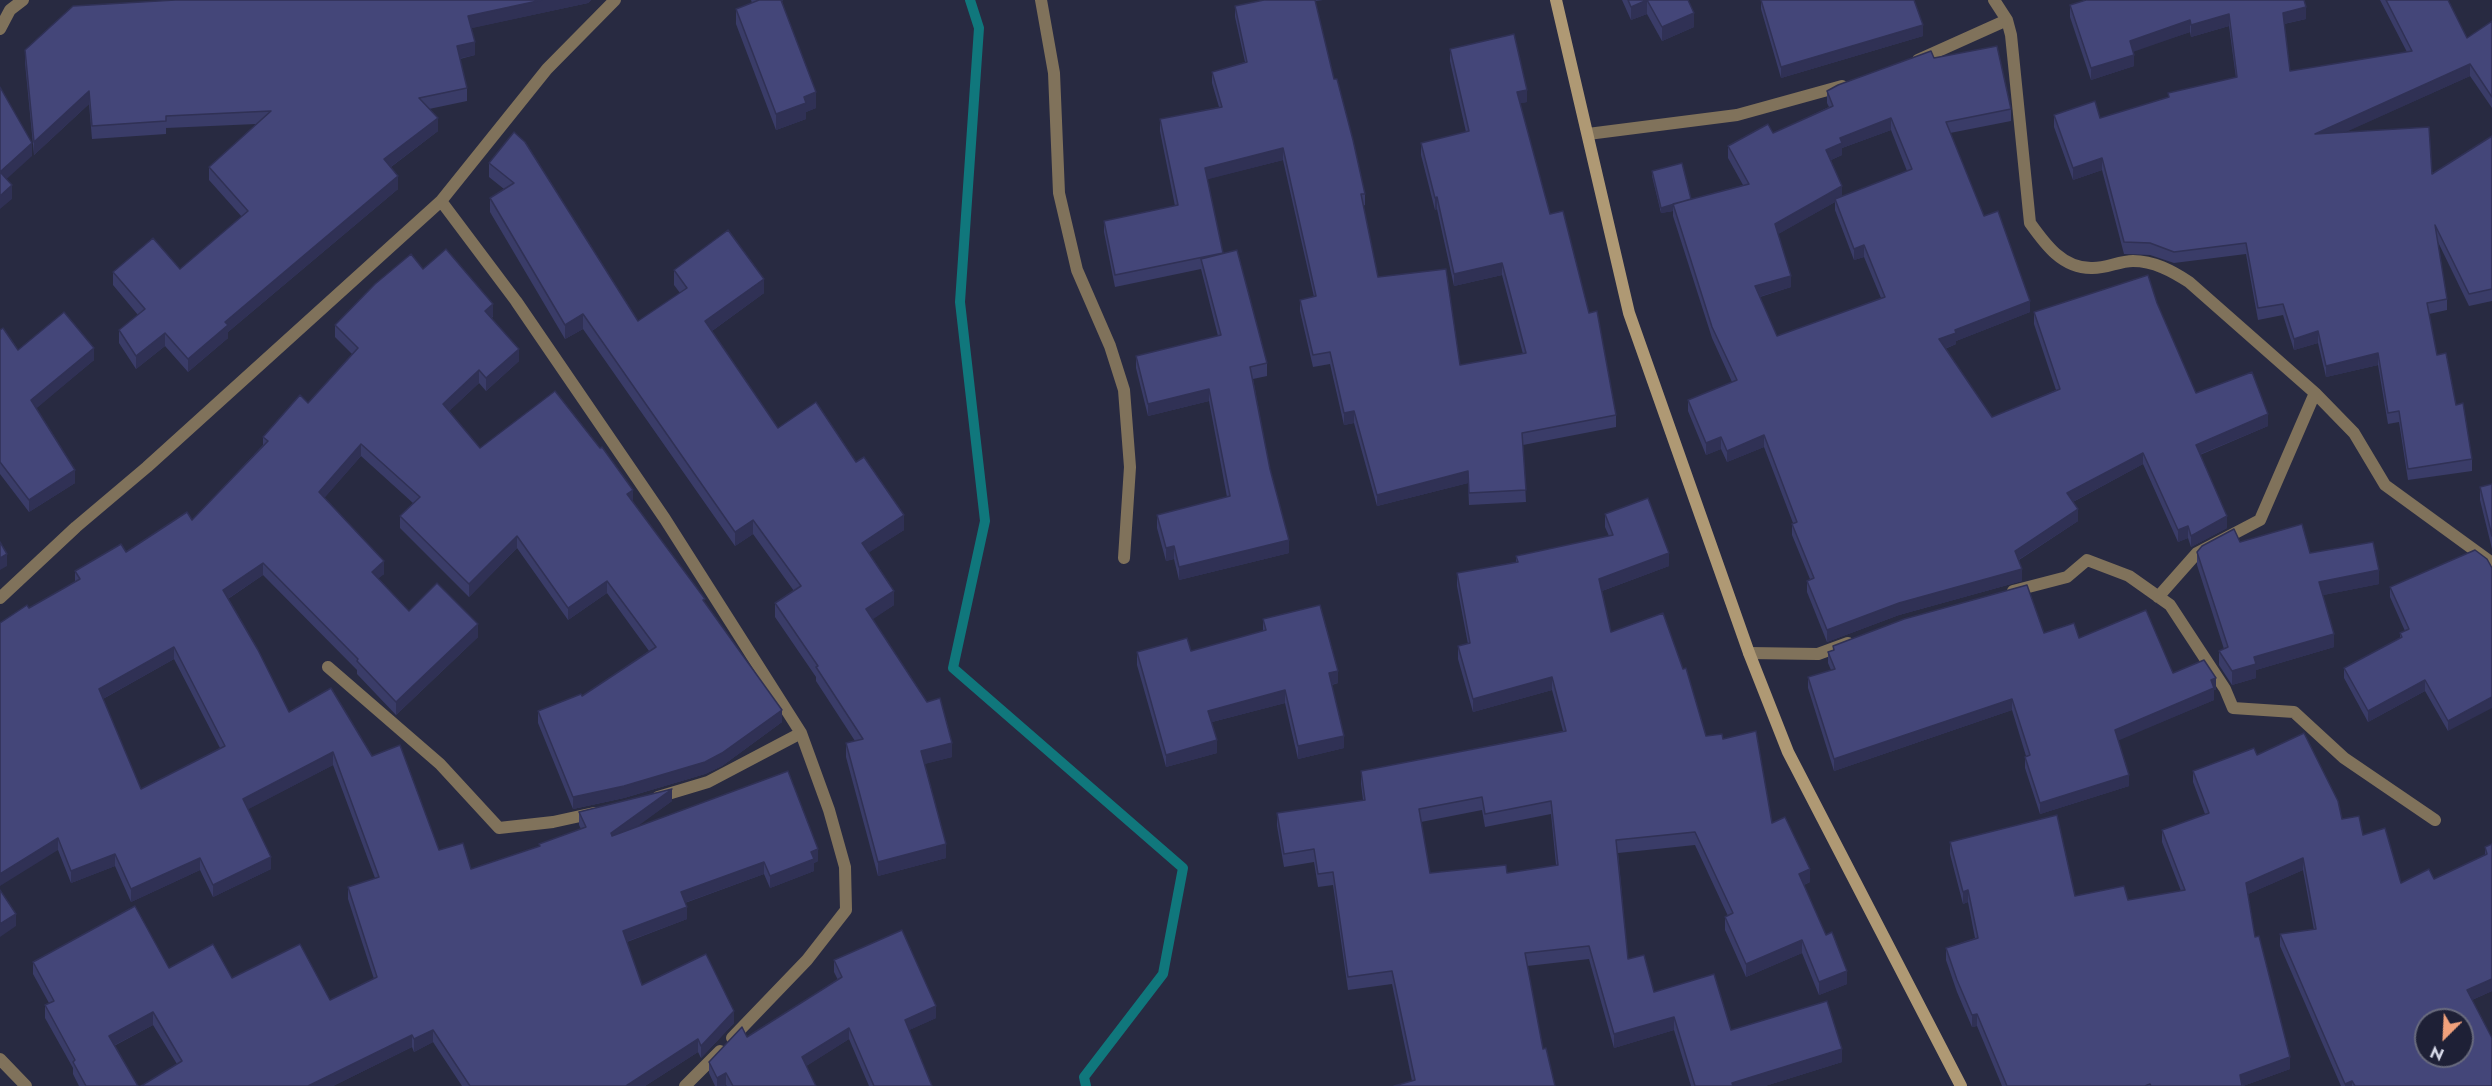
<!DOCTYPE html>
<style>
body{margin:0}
#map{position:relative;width:2492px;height:1086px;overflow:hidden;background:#282a41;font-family:Jost,sans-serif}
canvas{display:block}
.north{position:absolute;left:2414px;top:1008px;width:60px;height:60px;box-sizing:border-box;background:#1e2036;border:2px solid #686a7d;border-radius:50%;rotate:204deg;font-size:16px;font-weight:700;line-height:24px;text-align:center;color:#d7d9e8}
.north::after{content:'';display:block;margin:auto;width:21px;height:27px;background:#f1a17c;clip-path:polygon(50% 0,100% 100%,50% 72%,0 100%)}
</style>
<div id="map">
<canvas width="2492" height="1086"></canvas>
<div class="north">N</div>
</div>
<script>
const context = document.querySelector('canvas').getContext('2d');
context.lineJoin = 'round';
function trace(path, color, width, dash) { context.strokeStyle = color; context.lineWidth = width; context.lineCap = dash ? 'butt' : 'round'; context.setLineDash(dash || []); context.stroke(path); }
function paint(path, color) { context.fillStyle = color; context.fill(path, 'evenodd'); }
trace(new Path2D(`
 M970 0 979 28 960 302 985 521 953 668 1183 868 1163 974 1084 1077 1086 1086`), '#10777c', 10);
trace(new Path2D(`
 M1041 0 1054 73 1059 193 1077 270 1110 346 1124 390 1130 467 1124 558
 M1994 0 2007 20 2011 35 2030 223C2045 244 2062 268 2091 268 2105 269 2119 261 2133 261 2154 261 2172 271 2189 282L2315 393 2354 433 2385 485 2492 563
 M0 29 10 10 23 0
 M1918 60 2007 20
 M1588 134 1737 115 1842 86
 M441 201 516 301 665 519 801 733 829 810 845 867 846 910 807 960 732 1038
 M2013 591 2067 577 2087 560 2129 576 2170 605 2225 689 2233 708 2294 712 2344 758 2435 820
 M2158 597 2197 553 2260 520 2315 393
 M0 598 76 527 147 467 441 201 547 69 615 0
 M1749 653 1818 654 1848 643
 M328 667 440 764 499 828 553 822 594 813
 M658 797 708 782 801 733
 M0 1059 26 1086
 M685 1086 720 1051`), '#80725b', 12);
trace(new Path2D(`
 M1556 0 1629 313 1749 653 1788 752 1961 1086`), '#af9974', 12);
paint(new Path2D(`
 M175 0H591L588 3 471 28 475 55 460 59 467 88V101L429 109 438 131 391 167 398 189 228 332V338L188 372 165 346 136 369 119 343V330L138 315 113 285V272L180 269 242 217 209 180V167L256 124 166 128V134L92 139 89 104 34 155 25 63V50Z
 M751 0H783L782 1 816 108 806 112V119L776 130 736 24V9L752 3Z
 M1264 0H1323L1315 1 1334 79 1365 194V205L1363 206 1378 277 1460 365 1523 354 1502 275 1454 286 1437 209 1435 210 1421 155V143L1466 132 1450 61V49L1527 102 1520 103 1550 214 1589 313 1616 415V427L1523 445 1526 502 1469 505 1468 483 1377 506 1354 423 1344 425 1330 364 1313 367 1300 311V300L1314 297 1283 160 1207 179 1223 253 1267 363V376L1253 379 1270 469 1289 553 1179 580 1174 559 1166 561 1157 528V515L1227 497 1209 401 1148 416 1136 368V356L1218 336 1201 269 1115 287 1104 232V221L1175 206 1160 131V119L1219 107 1212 83V72L1245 62 1235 17V6Z
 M1622 0H1688L1694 27 1662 41 1647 14 1631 20Z
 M1761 0 1923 36 1781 78 1761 9Z
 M2380 0H2448L2467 38 2492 21V108L2470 76 2345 132 2432 174 2492 136V301L2469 306 2438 242 2447 299V310L2429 314 2437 355 2456 405 2472 459V471L2408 480 2399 422 2388 424 2378 365 2326 377 2318 343 2294 350 2283 315 2258 320 2246 254 2174 263 2150 255 2124 254 2102 170 2073 180 2054 127V115L2100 118 2168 97V93L2236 78 2229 26 2191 37 2190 32 2133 51 2134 66 2091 80 2070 17V5L2306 19 2284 24 2290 71 2407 52Z
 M1934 58 2011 109V121L1950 133 1984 216 2030 312 1956 341V344L1945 349 1992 417 2056 390 2034 324V312L2157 303 2196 393 2268 426 2200 455 2227 528 2191 547 2188 538 2178 542 2143 464 2073 502 2078 521 2019 560 2022 581 1899 615 1827 642 1807 592V581L1810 579 1792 535V524L1793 523 1764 447 1727 462 1721 449 1706 455 1688 411V400L1732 382 1712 338 1673 216V211L1661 213 1652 176V171L1691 199 1743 185 1728 158V146L1773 133 1829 107 1827 103V91ZM1891 130 1907 171 1842 196 1831 160 1842 155V148ZM1835 202V210L1854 260 1864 257 1881 298 1777 336 1760 297 1791 287 1778 234Z
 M514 132 638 321 680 293 674 285V270L764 293 712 331 778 428 856 462 904 530 869 552 894 605 872 619 952 757 924 764 946 858 878 876 846 757V743L855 741 816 681V677L775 617V603L794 591 753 534 735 546 583 329 565 339 490 212V198L504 189 489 177V163Z
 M423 269 493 316 492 318 519 361 486 391 479 383 449 411 480 448 633 502 705 603 782 722 722 766 705 774 624 798 573 809 538 723V711L582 696 649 651 607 593 568 620 517 548 469 597 400 528V516L413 503 361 456 324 498 384 574 378 578 409 611 478 637 396 715 357 674V670L263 575 228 599 289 712 372 756 439 850 471 869 539 847V844L581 829 579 825V812L672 801 637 826 818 861 814 863V871L770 888 764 874 685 903 687 919 627 942 642 985 734 1023 701 1058 698 1052 645 1086H462L433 1042 414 1052 412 1047 333 1086H141L177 1064 153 1025 114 1046 138 1086H79L73 1074V1068L45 1018V1005L49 1003 33 974V962L169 968 232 978 330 1000 374 979 348 899V887L375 878 333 765 248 809 271 869 213 897 200 870 131 902 115 866 71 883 58 850 29 608 75 582V571L126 552 192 520 263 445V437L308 403 352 354 335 337V325ZM174 659 220 748 141 789 103 699Z
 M0 330 18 350 94 360 36 408 75 483 29 512 0 474Z
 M2492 484V549L2480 500V487Z
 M1605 514 1669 566 1602 591 1611 632 1706 736 1723 739 1772 823 1810 882 1804 885 1847 984 1819 995 1802 953 1746 977 1725 930V917L1728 916 1695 845 1618 853 1628 959 1654 992 1731 1030 1842 1062 1765 1086H1691L1674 1030 1614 1048 1589 959 1527 966 1543 1049 1412 1081 1392 984 1348 990 1333 885 1318 887 1314 862 1284 867 1277 826V813L1363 800 1361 784V771L1563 731 1552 690 1473 712 1458 659V646L1468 644 1457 586V573L1516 562V556L1609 536 1605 527ZM1482 810 1485 827 1551 814 1556 865 1507 873H1430L1421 822Z
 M2240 542 2310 553 2379 584 2323 595 2334 647 2256 670V678L2232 685 2219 665V651L2224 649 2197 565V552Z
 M2475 550 2448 731 2425 691 2368 722 2344 678V668L2400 638V633L2405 631 2390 597V587Z
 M1263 619 1338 683 1332 685 1344 748 1298 759 1285 703 1212 722 1217 753 1166 767 1137 665V652L1191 651 1263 631Z
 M2044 633 2079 638 2173 673 2216 690H2214V700L2118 740 2129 786 2040 814 2025 768V757L2026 756 2012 710 1834 771 1808 688V677L1831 670 1828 663V652L1833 650V646Z
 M2257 755 2363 835 2401 883 2434 879 2485 855V847L2492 844V991L2472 1000 2492 1086H2341L2280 946V934L2314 930 2303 870 2248 894 2255 937 2290 1069 2243 1086H2002L1977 1026 1972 1027 1957 992 1946 960V948L1975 938 1968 902 1963 904 1950 854V842L2075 896 2128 900 2181 891 2162 842V830L2205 814 2193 782V771Z
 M834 960 936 1018 909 1030 932 1086H869L849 1039 806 1066 816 1086H727L726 1085 724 1086H715L709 1073V1062L838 980 834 972Z`), '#3a3c68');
paint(new Path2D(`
 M542 0H591L588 3 468 29V16Z
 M1647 0V14L1631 20V7Z
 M2306 7V19L2283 24V13Z
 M1694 13V27L1662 41V27Z
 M2229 14V26L2191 37V25Z
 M2190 20V32L2130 53V41Z
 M1923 25V36L1781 78V67Z
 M475 42V55L457 59V46Z
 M2134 55V66L2091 80V68Z
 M2470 64V76L2315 146V134Z
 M1527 90V102L1517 104V92Z
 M89 91V104L34 155V142Z
 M816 92V108L806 112V119L776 130V114L804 97Z
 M438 118V131L384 172V159Z
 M1891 118V130L1842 148V155L1826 162V150L1840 138Z
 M32 143V156L0 185V172Z
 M1283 148V160L1205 180V168Z
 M2102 158V170L2073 180V168Z
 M398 176V189L228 332V338L188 372V359L225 322Z
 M12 185V199L0 209V196Z
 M1842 186V198L1835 199V202L1775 236V224Z
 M1437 197V209L1435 210V198Z
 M1673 205V211L1661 213V208Z
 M1864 245V257L1854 260V249Z
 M1502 263V275L1454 286V274Z
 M1791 276V287L1755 298V286Z
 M764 279V293L705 336V321Z
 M2030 301V312L1956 341V344L1939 351V339L1955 330Z
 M493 304V316L485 323V311Z
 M583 314V329L565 339V325Z
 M2318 331V343L2294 350V339Z
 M165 333V346L136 369V356Z
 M94 348V360L31 413V400Z
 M519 349V361L486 391V378Z
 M2378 353V365L2326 377V366Z
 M479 370V383L443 417V404Z
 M1209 389V401L1148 416V404Z
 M1354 411V423L1344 425V413Z
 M2268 414V426L2196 456V445Z
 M1764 435V447L1727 462V451Z
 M1721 437V449L1706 455V443Z
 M361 444V456L319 504V492Z
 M2143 453V464L2067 505V493Z
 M75 470V483L29 512V500Z
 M1468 471V483L1377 506V495Z
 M633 490V502L627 494Z
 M2078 509V521L2015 562V551Z
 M904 515V530L862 557V543Z
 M2227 516V528L2191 547V536Z
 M753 520V534L735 546V532Z
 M2188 526V538L2178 542V530Z
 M517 536V548L469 597V584Z
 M1289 540V553L1179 580V567Z
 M1174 546V559L1166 561V548Z
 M1669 553V566L1599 592V579Z
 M7 554V566L0 570V558Z
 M384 561V574L372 584V572Z
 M263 563V575L223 602V590Z
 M2022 569V581L1899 615 1827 642V630L1899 603Z
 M2379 570V584L2319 596V582Z
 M607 581V593L568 620V608Z
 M894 591V605L866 624V609Z
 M478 624V637L396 715V702Z
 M2334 634V647L2256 670V678L2232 685V671L2254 657Z
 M174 647V659L99 701V689Z
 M1338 671V683L1329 685V673Z
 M1552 677V690L1473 712V699Z
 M2216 678V690H2214V700L2115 742V730L2211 680Z
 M2425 680V691L2368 722V711Z
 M1285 690V703L1208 723V711Z
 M2492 697V708L2448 731V721Z
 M2012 699V710L1834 771V759Z
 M782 710V722L722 766 705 774 624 798 573 809V797Z
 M1344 736V748L1298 759V746Z
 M1217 740V753L1166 767V755Z
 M952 743V757L921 765V751Z
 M333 752V765L243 812V799Z
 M2129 775V786L2040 814V803Z
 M672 789V801L611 846V833Z
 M58 838V850L0 886V874Z
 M946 844V858L878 876V862Z
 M818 849V861L814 863V871L770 888V876L811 852Z
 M115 854V866L71 883V871Z
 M271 857V869L213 897V885Z
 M200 858V870L131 902V889Z
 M2303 858V870L2246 895V883Z
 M764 862V874L681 904V892Z
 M1810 869V882L1799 887V874Z
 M1968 890V902L1963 904V892Z
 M687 907V919L623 943V931Z
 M16 914V926L0 937V924Z
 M1802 940V953L1746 977V964Z
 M1847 971V984L1819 995V982Z
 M2492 979V991L2467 1002V990Z
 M936 1006V1018L905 1032V1020Z
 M734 1011V1023L701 1058V1046Z
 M153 1012V1025L109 1048V1036Z
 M1977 1014V1026L1972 1027V1015Z
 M1674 1017V1030L1614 1048V1034Z
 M849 1028V1039L802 1069V1057Z
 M433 1030V1042L414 1052V1039Z
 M412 1035V1047L333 1086H308Z
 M698 1039V1052L645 1086H626Z
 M1842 1049V1062L1765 1086H1732V1083Z
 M2290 1057V1069L2243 1086 2240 1075Z
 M726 1073V1085L724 1086H717V1078Z
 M2352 1081V1086H2345V1084Z`), '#303155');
const building = new Path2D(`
 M175 0H542L468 16 475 42 457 46 467 88 419 98 438 118 384 159 398 176 225 322 228 325 188 359 165 333 136 356 119 330 145 309 113 272 153 238 180 269 248 211 209 167 271 111 166 116V121L92 126 89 91 34 142 25 50 73 6Z
 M759 0H781L816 92 804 97 806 103 776 114 736 9Z
 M1264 0H1315L1334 79H1337L1353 140 1365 194H1361L1378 277 1446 269 1460 365 1526 353 1502 263 1454 274 1437 197 1435 198 1421 143 1469 131 1450 49 1514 34 1527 90 1517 92 1550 214 1563 211 1589 313 1597 311 1616 415 1522 433 1526 490 1469 493 1468 471 1377 495 1354 411 1344 413 1330 352 1313 355 1300 300 1316 296 1283 148 1205 168 1223 253 1115 275 1104 221 1178 205 1160 119 1222 107 1212 72 1247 62 1235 6Z
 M1628 0H1688L1694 13 1662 27 1647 0 1631 7Z
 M1761 0H1914L1923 25 1781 67Z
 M2086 0H2304L2306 7 2283 13 2290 71 2412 51 2386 0H2448L2467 38 2492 21V97L2470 64 2315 134 2429 127 2432 174 2492 136V289L2469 294 2435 225 2447 299 2427 303 2437 355 2446 353 2456 405 2463 403 2472 459 2408 469 2399 411 2388 413 2378 353 2326 366 2318 331 2294 339 2283 304 2258 308 2246 243 2174 252 2150 243 2124 242 2102 158 2073 168 2054 115 2095 101 2100 118 2169 97 2168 93 2237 77 2229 14 2191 25 2190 20 2130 41 2134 55 2091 68 2070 5Z
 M1997 46 2011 109 1946 122 1984 216 1998 211 2030 301 1955 330 1956 333 1939 339 1992 417 2060 389 2034 312 2148 275 2157 303 2196 393 2252 372 2268 414 2196 445 2227 516 2191 536 2188 526 2178 530 2143 453 2067 493 2078 509 2015 551 2022 569 1899 603 1827 630 1807 581 1814 578 1792 524 1797 522 1764 435 1727 451 1721 437 1706 443 1688 400 1737 380 1712 327 1673 204 1749 184 1728 146 1768 124 1773 133 1833 106 1827 91 1838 85 1931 51 1934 58ZM1891 118 1912 169 1835 199 1854 249 1864 245 1885 297 1777 336 1755 286 1791 276 1775 224 1842 186 1826 150 1842 143 1840 138Z
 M0 87 32 143 0 172 12 185 0 196Z
 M514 132 525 142 638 321 687 288 674 270 728 230 764 279 705 321 778 428 816 402 856 462 864 457 904 515 862 543 894 591 866 609 927 702 940 698 952 743 921 751 946 844 878 862 846 743 863 739 816 667 818 666 775 603 801 586 753 520 735 532 583 314 565 325 490 198 514 183 489 163Z
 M1682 163 1691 199 1661 208 1652 171Z
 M446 249 493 304 485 311 519 349 486 378 479 370 443 404 480 448 555 391 600 448 602 447 633 490 627 494 705 599 703 600 782 710 722 753 705 762 624 786 573 797 538 711 581 694 582 696 656 647 607 581 568 608 517 536 469 584 400 516 420 497 361 444 319 492 384 561 372 572 409 611 437 583 478 624 396 702 357 661 358 659 263 563 223 590 258 650 289 712 331 688 372 756 400 745 439 850 463 843 471 869 540 846 539 844 586 827 579 812 672 789 611 833 612 836 788 771 818 849 811 852 814 859 770 876 764 862 681 892 687 907 623 931 642 985 706 954 734 1011 701 1046 698 1039 626 1086H470L433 1030 414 1039 412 1035 308 1086H141L182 1061 153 1012 109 1036 138 1086H86L73 1062 75 1060 45 1005 54 1001 33 962 135 906 169 968 213 944 232 978 300 944 330 1000 377 977 348 887 379 877 333 752 243 799 271 857 213 885 200 858 131 889 115 854 71 871 58 838 0 874V623L27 605 29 608 80 579 75 571 121 544 126 552 187 512 192 520 268 441 263 437 300 395 308 403 358 348 335 325 375 284 411 254 423 269ZM174 647 225 746 141 789 99 689Z
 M1237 250 1267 363 1250 367 1270 469 1289 540 1179 567 1174 546 1166 548 1157 515 1230 496 1209 389 1148 404 1136 356 1221 335 1201 259Z
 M64 312 94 348 31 400 75 470 29 500 0 462V330L3 328 18 350Z
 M2492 484V536L2480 487Z
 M1648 498 1669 553 1599 579 1611 632 1663 613 1683 669 1686 668 1706 736 1722 734 1723 739 1756 731 1772 823 1785 817 1810 869 1799 874 1826 935 1832 932 1847 971 1819 982 1802 940 1746 964 1725 917 1733 913 1695 832 1616 840 1628 959 1644 955 1654 992 1714 974 1731 1030 1827 1001 1842 1049 1732 1083 1733 1086H1695L1674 1017 1614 1034 1589 946 1525 953 1543 1049 1546 1048 1555 1086H1394L1415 1080 1392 971 1348 977 1333 872 1318 874 1314 849 1284 854 1277 813 1365 800 1361 771 1566 731 1552 677 1473 699 1458 646 1470 643 1457 573 1518 562 1516 556 1613 535 1605 514ZM1482 797 1485 814 1551 801 1558 865 1507 873 1506 865 1430 873 1419 809Z
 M2302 524 2310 553 2373 542 2379 570 2319 582 2334 634 2254 657 2256 664 2232 671 2219 651 2228 647 2197 552 2202 546 2234 529 2240 542Z
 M0 542 7 554 0 558Z
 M2475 550 2487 559 2492 568V697L2448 721 2425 680 2368 711 2344 668 2402 637 2400 633 2409 629 2390 587Z
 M2027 585 2044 633 2074 623 2079 638 2146 610 2173 673 2204 660 2216 678 2211 680 2214 688 2115 730 2129 775 2040 803 2025 757 2030 755 2012 699 1834 759 1808 677 1835 669 1828 652 1834 650 1833 646 1904 619Z
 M1320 605 1338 671 1329 673 1344 736 1298 746 1285 690 1208 711 1217 740 1166 755 1137 652 1187 638 1191 651 1266 630 1263 619Z
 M2304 733 2338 801 2342 819 2359 816 2363 835 2385 828 2401 883 2429 869 2434 879 2487 854 2485 847 2492 844V979L2467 990 2492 1038V1086H2355L2352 1081 2345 1084 2280 934 2316 929 2303 858 2246 883 2255 937 2259 936 2290 1057 2240 1075 2242 1086H2151L2150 1084 2145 1086H2007L1977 1014 1972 1015 1957 980 1946 948 1978 938 1968 890 1963 892 1950 842 2057 815 2075 896 2124 886 2128 900 2185 890 2162 830 2209 813 2193 771 2254 748 2257 755ZM2426 1020H2462V1056H2426Z
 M0 890 16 914 0 924Z
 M902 930 936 1006 905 1020 932 1086H874L849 1028 802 1057 816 1086H733L726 1073 717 1078 709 1062 742 1027 747 1037 842 977 834 960Z`);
paint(building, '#444679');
trace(building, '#303155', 1.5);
</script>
